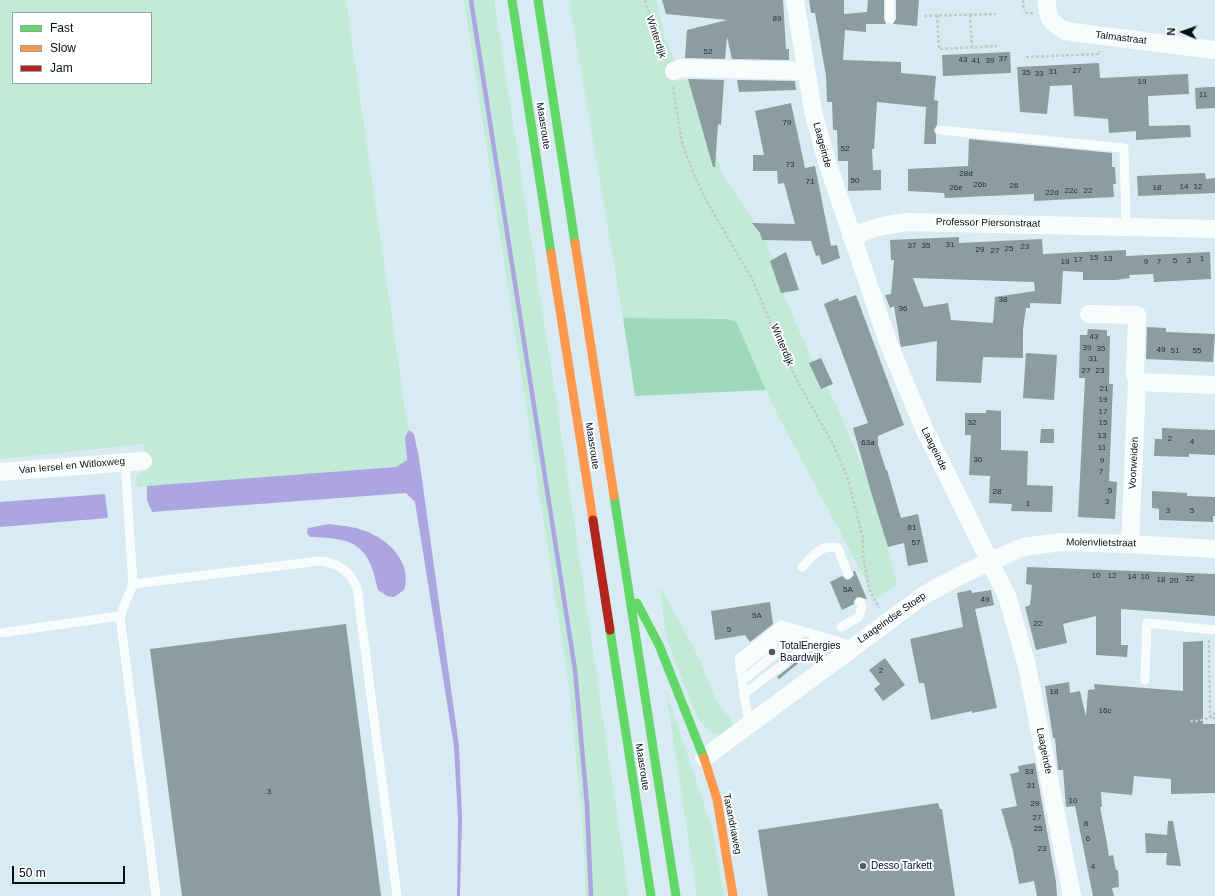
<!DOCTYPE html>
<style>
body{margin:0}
#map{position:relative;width:1215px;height:896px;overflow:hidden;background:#d8ebf2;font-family:Helvetica,sans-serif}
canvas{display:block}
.legend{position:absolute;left:12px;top:12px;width:140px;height:72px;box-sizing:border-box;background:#fff;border:1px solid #9a9fa1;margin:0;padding:5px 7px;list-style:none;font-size:12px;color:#020f15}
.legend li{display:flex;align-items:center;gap:8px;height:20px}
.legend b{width:20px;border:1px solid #9a9fa1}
.north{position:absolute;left:1163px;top:12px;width:40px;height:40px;-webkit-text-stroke:3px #fff;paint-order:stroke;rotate:272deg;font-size:11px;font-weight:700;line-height:16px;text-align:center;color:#020f15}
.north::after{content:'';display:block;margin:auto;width:14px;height:18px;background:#020f15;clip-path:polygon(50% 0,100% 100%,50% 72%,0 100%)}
.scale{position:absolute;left:12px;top:866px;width:113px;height:18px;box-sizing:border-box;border:2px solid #020f15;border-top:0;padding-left:5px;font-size:12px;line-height:14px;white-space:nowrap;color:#020f15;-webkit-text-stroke:3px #fff;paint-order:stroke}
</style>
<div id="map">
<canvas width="1215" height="896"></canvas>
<ul class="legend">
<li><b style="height:5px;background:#63d668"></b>Fast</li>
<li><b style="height:5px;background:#ff974d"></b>Slow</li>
<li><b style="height:5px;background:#b3261e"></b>Jam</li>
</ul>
<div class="north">N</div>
<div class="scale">50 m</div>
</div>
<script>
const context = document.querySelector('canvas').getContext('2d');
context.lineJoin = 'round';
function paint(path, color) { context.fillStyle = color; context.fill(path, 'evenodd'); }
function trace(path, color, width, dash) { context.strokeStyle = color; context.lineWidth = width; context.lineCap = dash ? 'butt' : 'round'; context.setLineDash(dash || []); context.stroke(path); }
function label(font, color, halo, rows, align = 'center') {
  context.font = font + ' Helvetica,sans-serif'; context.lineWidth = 4; context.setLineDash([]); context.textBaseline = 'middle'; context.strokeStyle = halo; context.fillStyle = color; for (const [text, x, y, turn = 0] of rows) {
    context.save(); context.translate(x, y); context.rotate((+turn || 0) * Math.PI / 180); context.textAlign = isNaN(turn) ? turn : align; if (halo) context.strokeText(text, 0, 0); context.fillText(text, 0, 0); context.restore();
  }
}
paint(new Path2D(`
 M0 0H346L406 416 409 430 405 437 407 460 396 467 137 487 136 478 142 471 146 470 144 444 0 459ZM13 13H151V83H13Z
 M464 0H494L557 405 629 896H586L582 817 569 687Z
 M569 0H657L664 36 678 67H671L678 80 692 81 709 125 716 156 725 179 761 231 778 269 783 292 801 335 816 368 836 404 875 497 897 585 876 599 774 408 736 321 727 319 623 318Z
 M660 586 697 654 715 698 736 727 721 734 710 732 698 719 666 637Z
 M666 692 712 828 724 896H697Z`), '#c1ead7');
paint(new Path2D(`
 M623 318 727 319 736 321 766 390 635 396Z`), '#9ed9bc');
paint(new Path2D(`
 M409 430 414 434 419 458 459 746 462 819 460 896H457L458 819 454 747 415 502 406 493 152 512 147 500V486L396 467 407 460 405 437Z
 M105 494 108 518 0 527V502Z
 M329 524C344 526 360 527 374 535 394 545 412 567 404 590L394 597 387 596 378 590C369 544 354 538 310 537L307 533 308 528Z`), '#ada5e1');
trace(new Path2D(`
 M471 0 575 670 587 805 591 896`), '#ada5e1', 4.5);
paint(new Path2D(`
 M662 0H783L786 49H789V60L732 59 727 37 725 59 685 58 687 30 727 20 666 14Z
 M809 0H844V14L867 12 868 0H884V19L886 24H866V32L845 30 843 60 901 62V73L936 76 934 100 938 101 937 125 934 130 936 135V144H924L926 107 877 102 874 149H872L873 170H881V190L848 191V161H838L837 130H833L832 102H827L826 76 815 13H811Z
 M896 0H919L917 26 893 24 896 19Z
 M1010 52 1011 73 943 76 942 55Z
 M1099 63 1100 78 1188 74 1189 94 1148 96 1149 126 1190 125 1191 137 1136 140V131L1109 133 1108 119 1074 116 1072 85 1050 86 1047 114 1020 112 1017 67Z
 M688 79 724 80 721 125 718 124 715 167H713Z
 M737 80 795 81 796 90 739 92Z
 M1209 87H1215V108L1196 109 1195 88Z
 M791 103 805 168 815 166 831 246 837 245 840 258 822 265 819 255 816 256 811 241 762 240 760 233 752 223 795 224 784 183 778 184 777 171H753V155H764L755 111Z
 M969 139 1112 153V167H1115L1116 184H1113L1114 197 1034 201V194L945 198 944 193 908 191V169L968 166Z
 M1205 173 1206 179 1215 178V193L1138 196 1137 176Z
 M959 237V243L1042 239 1043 254 1126 250V256L1210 252 1211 279 1154 282 1153 274 1129 275 1130 278 1116 280H1083V272L1063 271 1061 304 1030 303V308H1026L1023 329V358L983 357 981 383 936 381 937 341 901 347 900 343 894 306 890 308 885 295 891 294 894 260H891L890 240ZM913 278 1034 282 1035 291 995 297 993 323 951 320 948 303 924 307Z
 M786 252 799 290 781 293 770 261Z
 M856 295 904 425 878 436V445L886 470H887L901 518 918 514 928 562 908 566 904 543 888 547 871 492 853 428 868 423 824 304 838 298 839 301Z
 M1147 327 1166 328V332L1215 334 1213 362 1146 359Z
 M1088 329 1107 330V336H1110L1109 384H1113L1109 481 1117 482 1115 519 1078 517 1085 378H1079L1080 335H1087Z
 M1026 353 1057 355 1054 400 1023 398Z
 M821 358 833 384 821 389 809 363Z
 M986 410 1001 411V450L1028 451 1027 485 1053 486 1052 512 1011 511 1012 504 989 503 990 476 969 475 971 435H965V413H986Z
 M1162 428 1215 430V455L1189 454V457L1154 456 1155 439H1162Z
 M1041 429H1054V443H1040Z
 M1152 491 1187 493V496L1215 497V516H1213V522L1159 520V509L1152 508Z
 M1027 567 1215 574V616L1121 609V645H1128L1127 657 1096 655V616L1063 624 1067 643 1036 650 1025 607 1030 605 1032 585 1026 584Z
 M853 571H855L867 599 857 597 854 601V604L842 610 830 582 842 576 847 580 850 579 854 575Z
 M971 590 972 593 991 590 994 605 975 609 997 708 972 713V711L931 720 924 683H919L910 639 963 627 957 593Z
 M770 602 773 624 750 642 745 635 715 640 711 611Z
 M346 624 381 896H182L150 649Z
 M1203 641V724H1215V793L1171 794V779L1134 776 1132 795 1101 792 1102 807H1100L1106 838 1109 856 1113 855 1116 870H1118L1119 887 1112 888 1114 896H1093L1075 806 1066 807 1063 770H1058L1055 738H1053L1045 686 1069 682 1070 693 1080 691 1086 717 1088 690 1095 689 1094 684 1183 691V642Z
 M885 658 905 685 883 701 874 689 880 684 869 670Z
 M798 660 800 662 779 679 777 677Z
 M1035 763 1056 882 1057 896H1037L1034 881 1019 884 1013 851 1003 815 1001 809 1017 806 1010 774 1019 772 1018 766Z
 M938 803 940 809H942L955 896H768L758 830Z
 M1168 821H1173L1181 866 1166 865 1167 853H1146L1145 833 1167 835Z`), '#8c9da0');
trace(new Path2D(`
 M645 0 664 60
 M1023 0 1024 11
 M1025 13H1033
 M937 15 939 49 997 46
 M970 15 972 47
 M924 16 996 14
 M1026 57 1099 54V51
 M673 87 682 142 693 173 707 202 752 279 783 352 799 384 833 444 847 476 863 538V555L869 589 879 608
 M1209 640 1210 718H1215
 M1190 721C1200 721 1208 720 1215 713`), '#c3cacc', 2.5, [3, 2]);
trace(new Path2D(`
 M890 0V19
 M940 130 1124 148 1126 227
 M125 462 133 584 120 616 156 896
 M802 567C814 555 820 544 838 548L848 574
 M133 584 319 561C338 562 350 571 357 588L397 896
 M841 627 859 617 862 607 860 602
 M0 633 120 616
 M740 669 792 628
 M1145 680 1147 623 1215 630
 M742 681 803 631
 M744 694 739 659 781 625 820 636
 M749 723 744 694 820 636 853 646`), '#f9fcfd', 9);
trace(new Path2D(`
 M795 0 813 111 826 159 888 342 922 424 1007 596 1027 666 1072 896
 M1047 0C1047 17 1050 22 1065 31L1215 50
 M674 71 682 68 806 71
 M851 236 882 226 906 222 1215 229
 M1089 314 1137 315 1135 373 1137 382
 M0 472 143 461
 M1130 544 1137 382 1215 385
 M704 758 924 595 965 573 1023 547 1061 542 1130 544 1215 549`), '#f9fcfd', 18);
trace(new Path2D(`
 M512 0 551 253
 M538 0 575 243
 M614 496 676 896
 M637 603 659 645 704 758
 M610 630 651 896`), '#63d668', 9);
trace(new Path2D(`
 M575 243 614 496
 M551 253 593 520
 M704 758 717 799 733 896`), '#ff974d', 9);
trace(new Path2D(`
 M593 520 610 630`), '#b3261e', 9);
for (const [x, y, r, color] of [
 [772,652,4,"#4d5c62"],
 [863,866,4,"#4d5c62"]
]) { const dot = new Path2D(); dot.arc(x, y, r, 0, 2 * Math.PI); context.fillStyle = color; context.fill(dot); trace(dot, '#fff', 1.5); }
label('8px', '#243238', null, [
 ["89",777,19],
 ["52",708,52],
 ["37",1003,59],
 ["43",963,60],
 ["41",976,61],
 ["39",990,61],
 ["27",1077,71],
 ["31",1053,72],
 ["35",1026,73],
 ["33",1039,74],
 ["19",1142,82],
 ["11",1203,95],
 ["79",787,123],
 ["52",845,149],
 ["73",790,165],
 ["28d",966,174],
 ["50",855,181],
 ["71",810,182],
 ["26b",980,185],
 ["26",1014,186],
 ["14",1184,187],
 ["12",1198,187],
 ["26e",956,188],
 ["18",1157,188],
 ["22c",1071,191],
 ["22",1088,191],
 ["22d",1052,193],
 ["31",950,245],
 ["37",912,246],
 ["35",926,246],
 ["23",1025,247],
 ["25",1009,249],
 ["29",980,250],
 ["27",995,251],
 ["15",1094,258],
 ["13",1108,259],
 ["1",1202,259],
 ["17",1078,260],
 ["5",1175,261],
 ["3",1189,261],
 ["19",1065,262],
 ["9",1146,262],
 ["7",1159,262],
 ["38",1003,300],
 ["36",903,309],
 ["43",1094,337],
 ["39",1087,348],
 ["35",1101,349],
 ["49",1161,350],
 ["51",1175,351],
 ["55",1197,351],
 ["31",1093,359],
 ["27",1086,371],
 ["23",1100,371],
 ["21",1104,389],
 ["19",1103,400],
 ["17",1103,412],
 ["32",972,423],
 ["15",1103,423],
 ["13",1102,436],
 ["2",1170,439],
 ["4",1192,442],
 ["63a",868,443],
 ["11",1102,448],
 ["30",978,460],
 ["9",1102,461],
 ["7",1101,472],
 ["5",1110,491],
 ["28",997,492],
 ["3",1107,502],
 ["1",1028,504],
 ["3",1168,511],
 ["5",1192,511],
 ["61",912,528],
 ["57",916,543],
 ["10",1096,576],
 ["12",1112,576],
 ["14",1132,577],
 ["16",1145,577],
 ["22",1190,579],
 ["18",1161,580],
 ["20",1174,581],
 ["5A",848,590],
 ["49",985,600],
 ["5A",757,616],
 ["22",1038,624],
 ["5",729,630],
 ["2",881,671],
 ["18",1054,692],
 ["16c",1105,711],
 ["33",1029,772],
 ["31",1031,786],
 ["3",269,792],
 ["10",1073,801],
 ["29",1035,804],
 ["27",1037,818],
 ["8",1086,824],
 ["25",1038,829],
 ["6",1088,839],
 ["23",1042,849],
 ["4",1093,867]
]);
label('10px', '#020f15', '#fff', [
 ["Winterdijk",656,37,72],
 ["Talmastraat",1121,38,7],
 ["Maasroute",543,126,81],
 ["Laageinde",822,145,75],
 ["Professor Piersonstraat",988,223,1],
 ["Winterdijk",782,345,67],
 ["Maasroute",592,446,81],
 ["Laageinde",934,449,64],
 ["Voorweiden",1134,463,-87],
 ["Van Iersel en Witloxweg",72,466,-5],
 ["Molenvlietstraat",1101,543,1],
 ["Laageindse Stoep",892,618,-35],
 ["Laageinde",1044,751,79],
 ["Maasroute",642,767,81],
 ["Taxandriaweg",732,824,79]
]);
label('10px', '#020f15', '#fff', [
 ["TotalEnergies",780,646],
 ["Baardwijk",780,658],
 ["Desso Tarkett",871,866]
], 'left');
</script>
